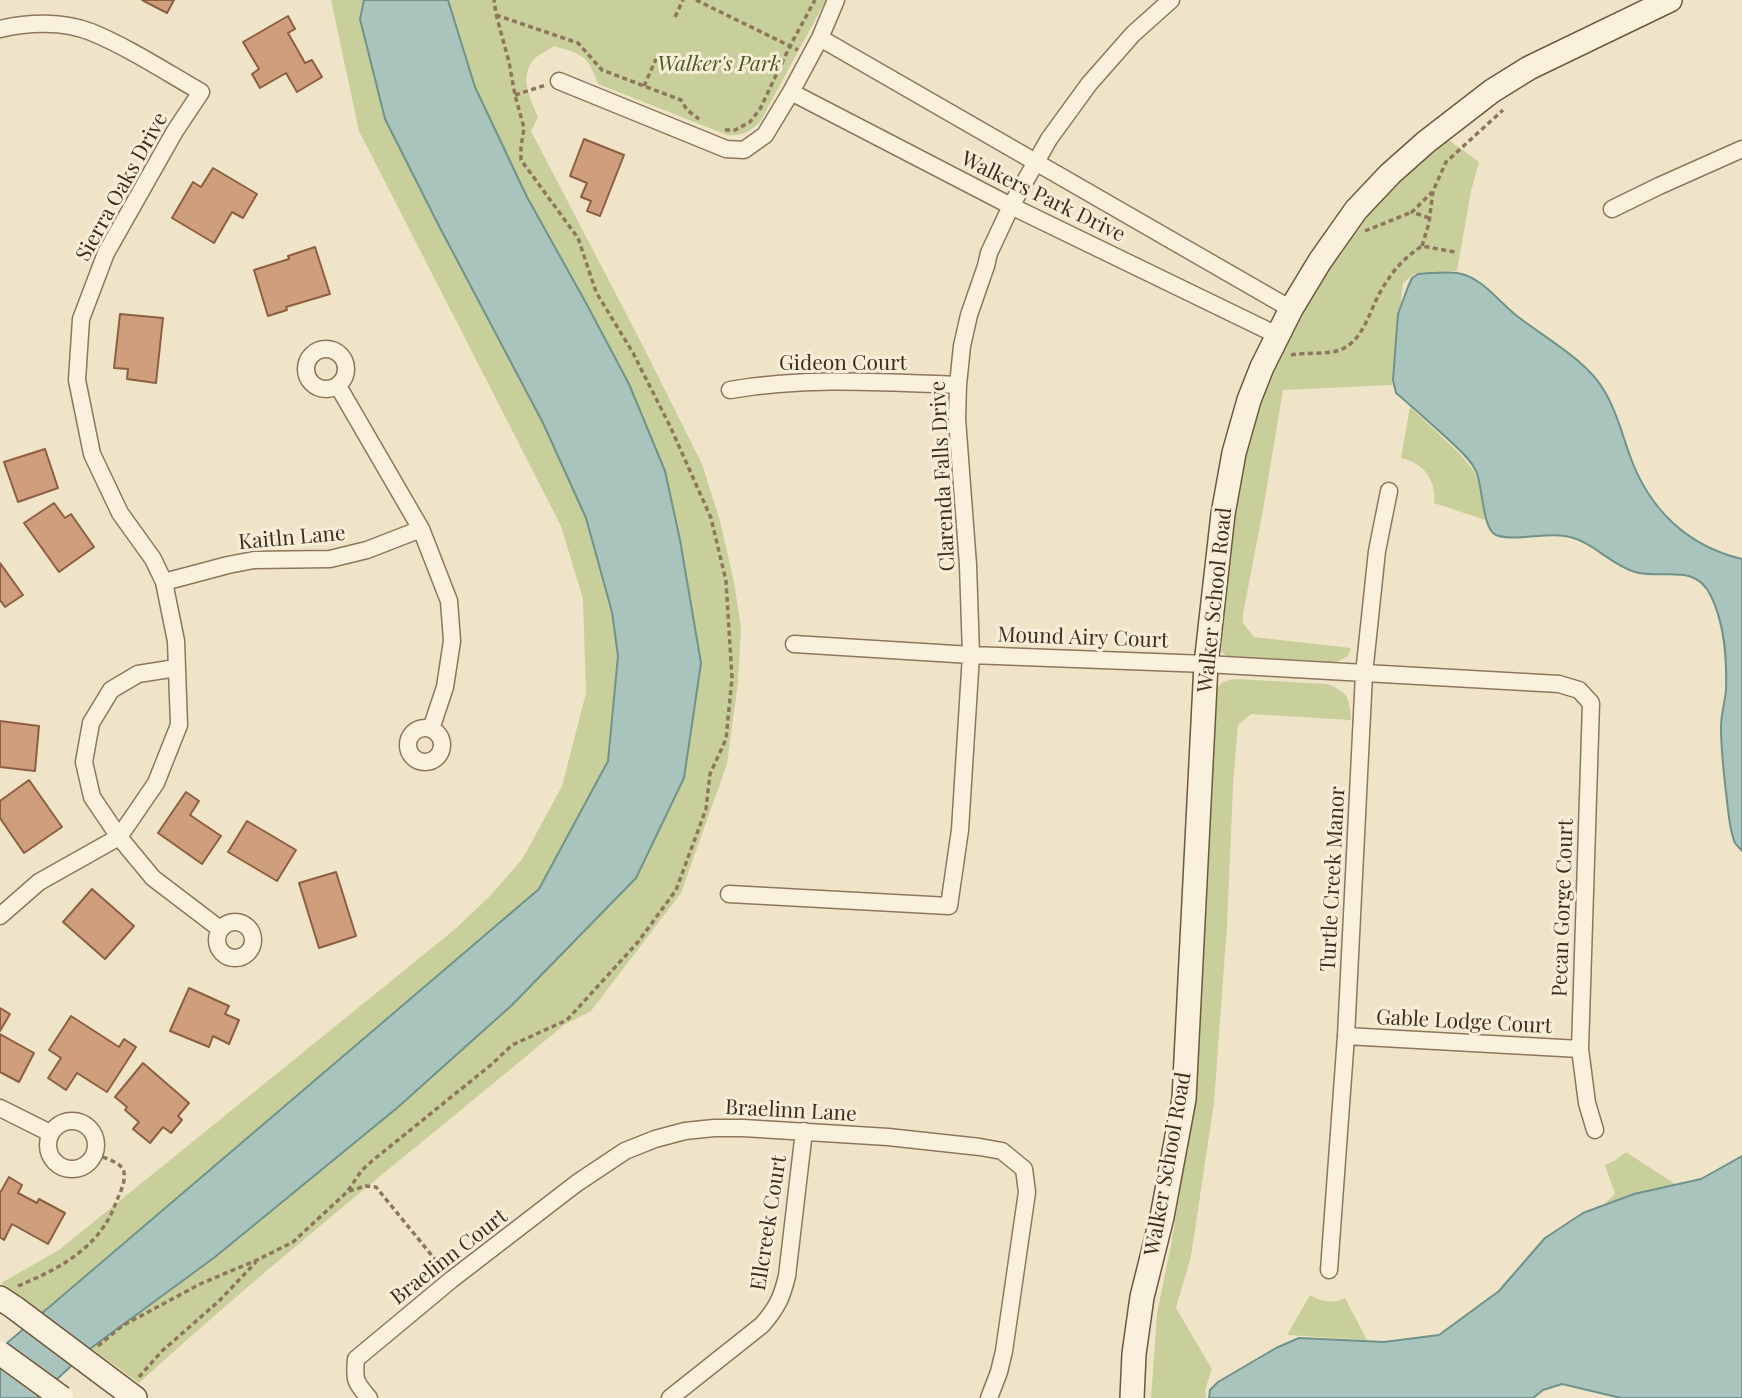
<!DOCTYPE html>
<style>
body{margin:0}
canvas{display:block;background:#f0e4c8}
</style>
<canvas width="1742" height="1398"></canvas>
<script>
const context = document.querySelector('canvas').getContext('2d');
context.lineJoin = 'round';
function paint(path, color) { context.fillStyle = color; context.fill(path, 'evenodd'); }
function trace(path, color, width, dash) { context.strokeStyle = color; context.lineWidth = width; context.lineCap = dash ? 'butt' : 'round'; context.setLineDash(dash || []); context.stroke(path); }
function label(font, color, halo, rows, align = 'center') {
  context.font = font + ' "Playfair Display",serif'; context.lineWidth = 6; context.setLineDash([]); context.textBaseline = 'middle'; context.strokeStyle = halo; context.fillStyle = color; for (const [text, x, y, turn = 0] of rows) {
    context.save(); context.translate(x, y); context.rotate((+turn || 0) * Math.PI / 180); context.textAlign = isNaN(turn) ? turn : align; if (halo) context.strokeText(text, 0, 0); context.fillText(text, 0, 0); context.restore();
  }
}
paint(new Path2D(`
 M331 0H826L760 122C750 132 742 136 727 135L598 84C588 55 582 54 554 46 547 51 535 56 531 63 520 81 531 100 538 117L531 131 643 346 702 464 720 521 734 582 741 628 738 683 727 764 681 893 591 1011 564 1025C422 1143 276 1258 139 1383L1 1283 59 1250 454 930 490 896 523 858 562 786 586 693 583 599 561 526 359 131Z
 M1442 135 1479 162 1471 191 1457 271 1414 274 1403 283 1392 385 1283 390 1263 510 1243 614V623L1254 637 1351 648 1348 656 1335 663 1228 657 1219 650 1216 640 1228 516 1258 385 1326 259Z
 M1410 407 1460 454 1474 471 1480 488 1485 520 1434 503C1437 481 1423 462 1401 458Z
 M1236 679 1327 684C1349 692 1349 698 1351 720L1251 714 1238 725 1233 786 1227 926 1214 1103 1191 1256 1176 1308 1212 1369 1205 1390 1206 1398H1151L1157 1314 1171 1245 1194 1106 1215 691C1220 682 1227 680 1236 679Z
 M1626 1152 1678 1186 1622 1197 1602 1206 1615 1194 1605 1165 1614 1161Z
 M1310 1295C1321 1302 1333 1304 1345 1298L1367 1340 1287 1335Z`), '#c9cf9b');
const water = new Path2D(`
 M364 0H448L475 87 527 197 586 303 629 384 665 471 680 540 701 663 684 778 636 878 512 1005 397 1108 215 1257 87 1351 37 1398H0V1349L539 889 608 761 618 656 612 612 586 518 543 423 439 226 385 119 360 19Z
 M1430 273C1439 273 1448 272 1457 273 1481 276 1499 302 1517 316 1545 338 1587 360 1605 392 1617 412 1622 434 1630 456 1649 509 1687 546 1742 559V851C1740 848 1737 846 1735 843 1731 834 1728 811 1727 801 1724 776 1721 752 1721 727 1721 714 1725 702 1726 690 1727 658 1725 625 1711 596 1695 562 1663 580 1635 572 1610 565 1592 540 1565 536 1545 532 1514 542 1496 535 1482 529 1483 486 1476 471 1470 458 1458 449 1448 439 1431 424 1414 408 1396 393L1393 380 1398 314 1408 287 1412 278 1418 274Z
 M1742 1156V1398H1621L1562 1384 1543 1390 1533 1398H1209L1210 1390 1218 1382 1276 1348 1299 1338 1384 1342 1439 1335 1499 1291 1545 1238 1583 1213 1634 1194 1701 1179Z`);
paint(water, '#a9c4bc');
trace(water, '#6f938a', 2);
const building = new Path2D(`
 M142 0H174L167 13Z
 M288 16 295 29 288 33 305 63 312 60 322 77 297 92 286 73 260 88 252 74 259 69 243 42Z
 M584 139 624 155 600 216 587 211 591 201 581 197 587 183 570 176Z
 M213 168 257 194 243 218 232 212 214 243 172 218 193 182 201 187Z
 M315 247 330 294 286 307 287 310 268 316 254 270 289 259 288 256Z
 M120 314 163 318 156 383 127 379 128 369 114 368Z
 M45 449 58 488 18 502 4 462Z
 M54 503 65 518 71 514 94 547 59 572 24 523Z
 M0 563 23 595 5 607 0 600Z
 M0 721 39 726 35 771 0 767Z
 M29 780 62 827 24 853 0 818V801Z
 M186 792 199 801 190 815 221 836 202 864 158 833Z
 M247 821 296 850 277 881 228 852Z
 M336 872 356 936 319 948 299 883Z
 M92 889 134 926 105 959 63 922Z
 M189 988 229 1006 225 1014 239 1020 229 1044 213 1036 209 1047 170 1031Z
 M0 1008 10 1014 0 1031Z
 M71 1016 119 1047 124 1039 136 1047 107 1092 77 1073 66 1090 48 1078 61 1058 49 1050Z
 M0 1034 34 1053 19 1082 0 1072Z
 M143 1063 189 1103 178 1116 182 1120 171 1133 163 1127 150 1143 133 1129 139 1122 125 1110 127 1107 115 1097Z
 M9 1177 22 1185 18 1193 37 1203 39 1199 65 1213 48 1244 12 1224 4 1240 0 1237V1193Z`);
paint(building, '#cf9f7d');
trace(building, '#8d5f41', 2);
const street = new Path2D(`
 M0 29C29 22 63 21 91 32 128 47 166 72 201 92L175 131 106 253 81 319 77 380 92 454 120 513 153 559 164 582 176 641 179 725 156 783 119 837 39 882 0 916
 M820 38 1291 309
 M559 81 726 149 744 150 765 135 791 92 820 38 836 0
 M791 92 1011 206 1277 335
 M1612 209 1659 186 1742 149
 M306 369a20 20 0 1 1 40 0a20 20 0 1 1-40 0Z
 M338 386 421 529 449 601 452 641 445 687 431 729
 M730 390C805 377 881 382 958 385
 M164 582 228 565 254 560 330 559 367 550 421 529
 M794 644 971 655 1206 664 1559 684 1579 690 1591 703 1580 1049 1587 1103 1595 1130
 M176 668 138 674 111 690 91 723 84 762 92 797 119 837 153 878 220 929
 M408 745a17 17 0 1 1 34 0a17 17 0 1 1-34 0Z
 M729 894 949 906 960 830 971 655 968 565 957 419 958 385 962 346 969 315 986 266 989 253 1011 206 1049 139 1089 84 1133 34 1171 0
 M217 940a18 18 0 1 1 36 0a18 18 0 1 1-36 0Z
 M1346 1036 1580 1049
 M0 1108 50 1133
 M48 1145a24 24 0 1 1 48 0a24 24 0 1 1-48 0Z
 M1329 1270 1346 1036 1364 674 1377 551 1389 491
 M369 1398C355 1382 354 1380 356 1359L451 1280 577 1183 625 1151 655 1139 685 1131 714 1128H743L888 1137 980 1147 1002 1151 1024 1169 1027 1192 1004 1351 999 1372 989 1398
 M670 1398 762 1325C777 1308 782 1297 787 1276L804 1131`);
const secondary = new Path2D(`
 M0 1298 15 1308
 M99 1371 135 1398
 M1132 1398 1134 1354 1142 1297 1162 1217 1184 1099 1206 664 1223 514 1234 453 1249 400 1262 367 1291 309 1320 261 1356 210 1390 174 1426 142 1492 91 1529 68 1670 0`);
trace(street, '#8d765c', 19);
trace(secondary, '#6f573f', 26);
trace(new Path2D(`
 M696 0 798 50
 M496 15 578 43 602 70 681 100 687 110 699 119
 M675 17 683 0
 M644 86 656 59
 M515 95 546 85
 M725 130H735L750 122 760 109 790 46 815 0
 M1429 218 1412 212 1432 192
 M1365 231 1412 212
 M1422 246 1429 223 1433 191 1446 162 1503 110
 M1291 355C1306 352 1325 355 1340 350 1365 340 1369 310 1382 289 1393 270 1404 258 1422 246L1455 252
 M349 1191 366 1186 376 1187 442 1268
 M18 1286C49 1273 82 1257 102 1229 109 1220 113 1210 117 1200 121 1191 127 1178 123 1169 118 1161 102 1157 94 1154
 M98 1346 122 1326 200 1284 257 1260 293 1242 347 1192 362 1170 372 1161 492 1064 512 1045 567 1020 638 942 676 890 706 809 710 774 726 739 732 678 726 581 711 518 670 426 633 353 596 292 578 238 521 160V147L524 128 515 95 509 62 496 14 494 0
 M139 1377 162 1351 219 1301 256 1262`), '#8d765c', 3.5, [5, 3.5]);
trace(street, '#faf1dc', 16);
trace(secondary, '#faf1dc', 23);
const secondaryBridge = new Path2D(`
 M15 1308 99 1371
 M0 1353 62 1398`);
trace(secondaryBridge, '#6f573f', 26, []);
trace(secondaryBridge, '#faf1dc', 23);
label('italic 21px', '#4d5a26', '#f7eed8', [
 ["Walker's Park",719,64]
]);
label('21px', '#3d2e20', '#f7eed8', [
 ["Sierra Oaks Drive",122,187,-61],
 ["Walkers Park Drive",1043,197,26],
 ["Gideon Court",843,363],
 ["Clarenda Falls Drive",943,476,-93],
 ["Kaitln Lane",292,538,-5],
 ["Walker School Road",1215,600,-84],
 ["Mound Airy Court",1083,638,2],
 ["Turtle Creek Manor",1333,879,-87],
 ["Pecan Gorge Court",1563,908,-88],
 ["Gable Lodge Court",1464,1022,3],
 ["Braelinn Lane",791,1111,3],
 ["Walker School Road",1168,1164,-80],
 ["Ellcreek Court",769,1223,-81],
 ["Braelinn Court",449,1257,-38]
]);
</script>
